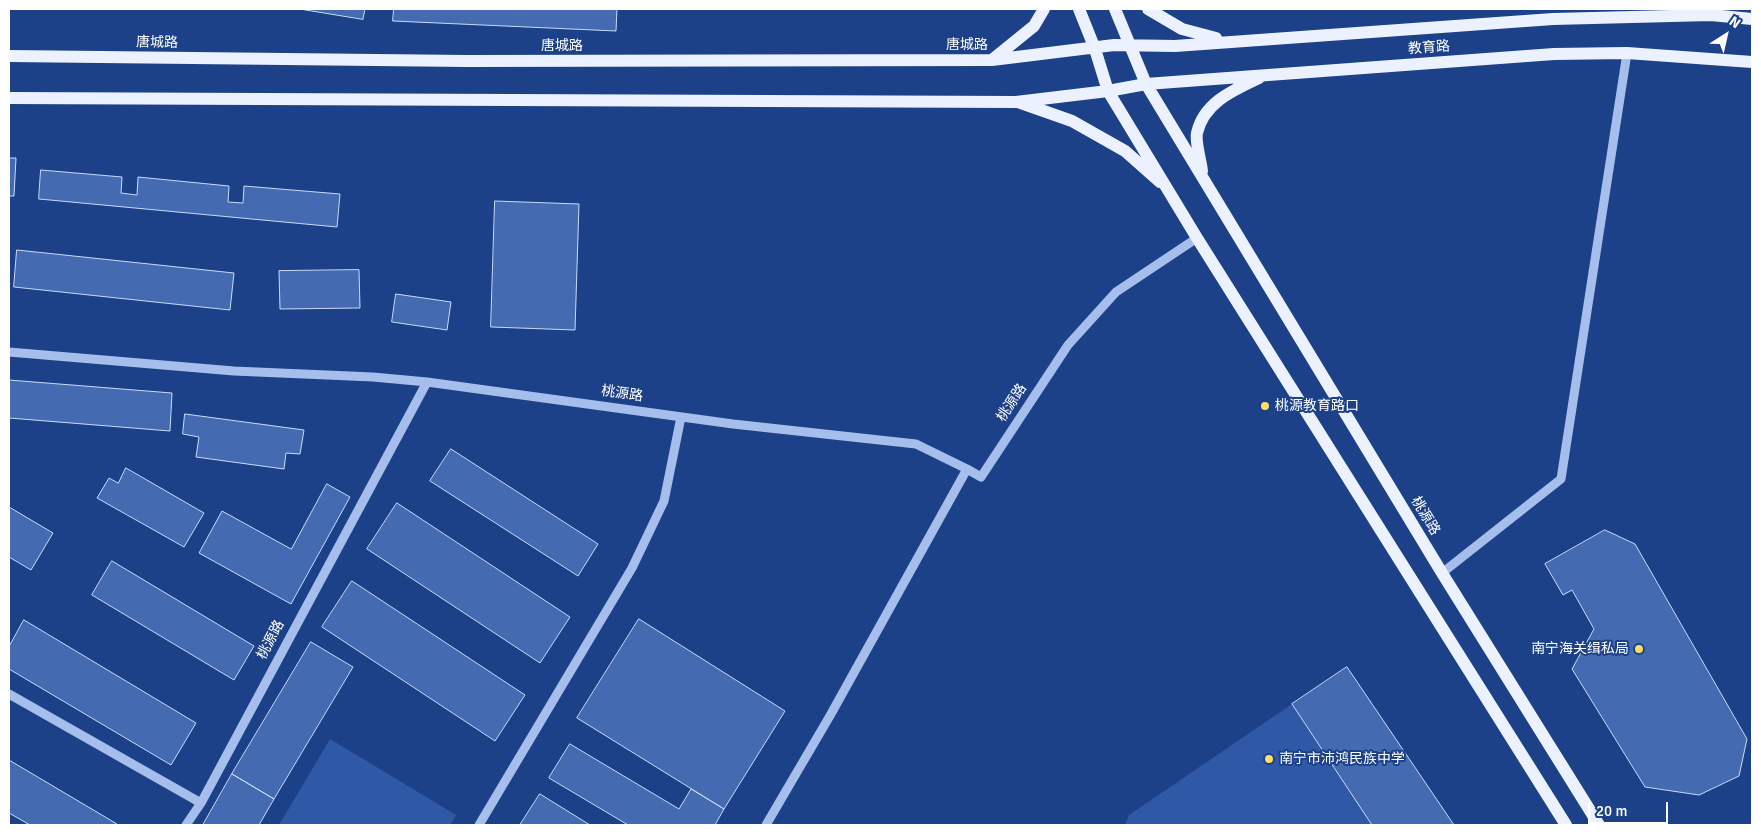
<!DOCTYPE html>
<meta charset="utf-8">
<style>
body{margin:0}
#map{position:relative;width:1761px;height:834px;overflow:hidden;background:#1c4189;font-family:Signika,sans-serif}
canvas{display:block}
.frame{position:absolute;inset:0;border:10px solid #fff;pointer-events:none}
.north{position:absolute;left:1701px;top:10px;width:50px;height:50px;-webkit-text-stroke:4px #1c4189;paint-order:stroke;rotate:35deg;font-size:14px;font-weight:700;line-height:20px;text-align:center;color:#fff}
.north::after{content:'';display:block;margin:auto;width:18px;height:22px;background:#fff;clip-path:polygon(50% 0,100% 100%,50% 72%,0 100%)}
.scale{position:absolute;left:1588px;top:802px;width:80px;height:22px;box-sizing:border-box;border:2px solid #fff;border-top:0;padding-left:6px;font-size:15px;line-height:18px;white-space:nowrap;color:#fff;-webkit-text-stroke:4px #1c4189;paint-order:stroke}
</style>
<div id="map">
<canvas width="1761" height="834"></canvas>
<div class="frame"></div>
<div class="north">N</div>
<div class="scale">20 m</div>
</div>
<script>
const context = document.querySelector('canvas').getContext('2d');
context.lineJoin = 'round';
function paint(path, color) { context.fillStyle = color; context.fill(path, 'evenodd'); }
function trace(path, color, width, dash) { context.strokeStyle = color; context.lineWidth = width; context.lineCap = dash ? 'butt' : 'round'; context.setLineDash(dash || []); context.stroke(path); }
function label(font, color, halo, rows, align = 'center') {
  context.font = font + ' Signika,"Noto Sans SC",sans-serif'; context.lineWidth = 4; context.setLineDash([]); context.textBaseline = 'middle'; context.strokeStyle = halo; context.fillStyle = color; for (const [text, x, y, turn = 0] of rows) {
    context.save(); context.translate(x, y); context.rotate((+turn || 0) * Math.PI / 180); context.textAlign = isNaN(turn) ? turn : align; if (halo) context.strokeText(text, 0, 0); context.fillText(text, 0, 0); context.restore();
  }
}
paint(new Path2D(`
 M1292 704 1372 825H1125L1129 815Z
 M330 739 456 815 450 825H279Z`), '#2f59a7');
const building = new Path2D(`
 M300 9H365L363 19Z
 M394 9H617L616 31 393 21Z
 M9 158H16L14 196H9Z
 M41 170 122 177 121 193 137 195 138 177 229 186 228 202 243 203 244 186 340 194 337 227 39 199Z
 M495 201 579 204 575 330 491 327Z
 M17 250 234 273 230 310 14 287Z
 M359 270 360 308 280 309 279 271Z
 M396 294 451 302 447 330 392 322Z
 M9 380 172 393 170 431 9 418Z
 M185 414 304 430 300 454 286 453 284 469 196 457 199 437 183 434Z
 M451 449 598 544 578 576 430 481Z
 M126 468 204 513 184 547 97 498 109 478 118 483Z
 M327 484 350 497 291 604 199 553 222 511 291 549Z
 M397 503 570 617 540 663 367 549Z
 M9 507 53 533 31 570 9 557Z
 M1605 530 1635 544 1747 739 1739 776 1699 795 1645 787 1572 669 1594 629 1572 590 1563 595 1545 564Z
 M112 561 254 646 234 680 92 595Z
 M352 581 525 695 495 741 322 627Z
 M639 619 785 711 724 809 577 718Z
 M24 620 196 723 171 765 9 669V647Z
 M311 642 353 667 274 799 232 774Z
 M1347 667 1454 825H1372L1292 704Z
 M570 744 679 809 691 789 724 809 715 825H628L549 778Z
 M9 760 117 824 116 825H30L9 813Z
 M232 774 274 799 259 825H203Z
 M540 794 590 825H520Z`);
paint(building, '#446ab2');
trace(building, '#cbdbf9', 1);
trace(new Path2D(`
 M9 352 234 371 373 377 427 382
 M1442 573 1561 479 1627 53
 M9 694 201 803
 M186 825 201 803 427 382 733 424 916 444 967 469 981 477 1068 345 1116 292 1197 238
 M479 825 632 568 664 501 681 417
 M766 825 831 714 967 469`), '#a6beec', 9);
trace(new Path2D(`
 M1079 9 1095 49 1108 91 1197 238 1566 825
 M1115 9 1146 84 1442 573 1599 825
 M1148 9 1182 29 1216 38
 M9 56 467 61 992 60 1114 45 1175 46 1553 19 1711 15 1752 19
 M992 60 1034 26 1044 9
 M9 98 1016 102 1108 91 1146 84 1554 54 1627 53 1752 62
 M1018 102 1072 121 1125 151 1160 182
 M1202 171C1201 161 1195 142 1197 133 1204 102 1234 90 1259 78`), '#ebf1ff', 12);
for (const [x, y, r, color] of [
 [1265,406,5,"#fde063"],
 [1639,649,5,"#fde063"],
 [1269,759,5,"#fde063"]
]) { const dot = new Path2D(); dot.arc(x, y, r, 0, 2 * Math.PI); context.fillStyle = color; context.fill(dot); trace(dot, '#1c4189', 2); }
label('14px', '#fff', '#1c4189', [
 ["唐城路",157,43,1],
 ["唐城路",967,45],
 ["唐城路",562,46],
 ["教育路",1429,48,-4],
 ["桃源路",622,394,8],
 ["桃源路",1012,403,-57],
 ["桃源路",1425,516,59],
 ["桃源路",271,640,-62]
]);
label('14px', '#fff', '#1c4189', [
 ["桃源教育路口",1275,406],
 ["南宁海关缉私局",1629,649,"right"],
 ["南宁市沛鸿民族中学",1279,759]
], 'left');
</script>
